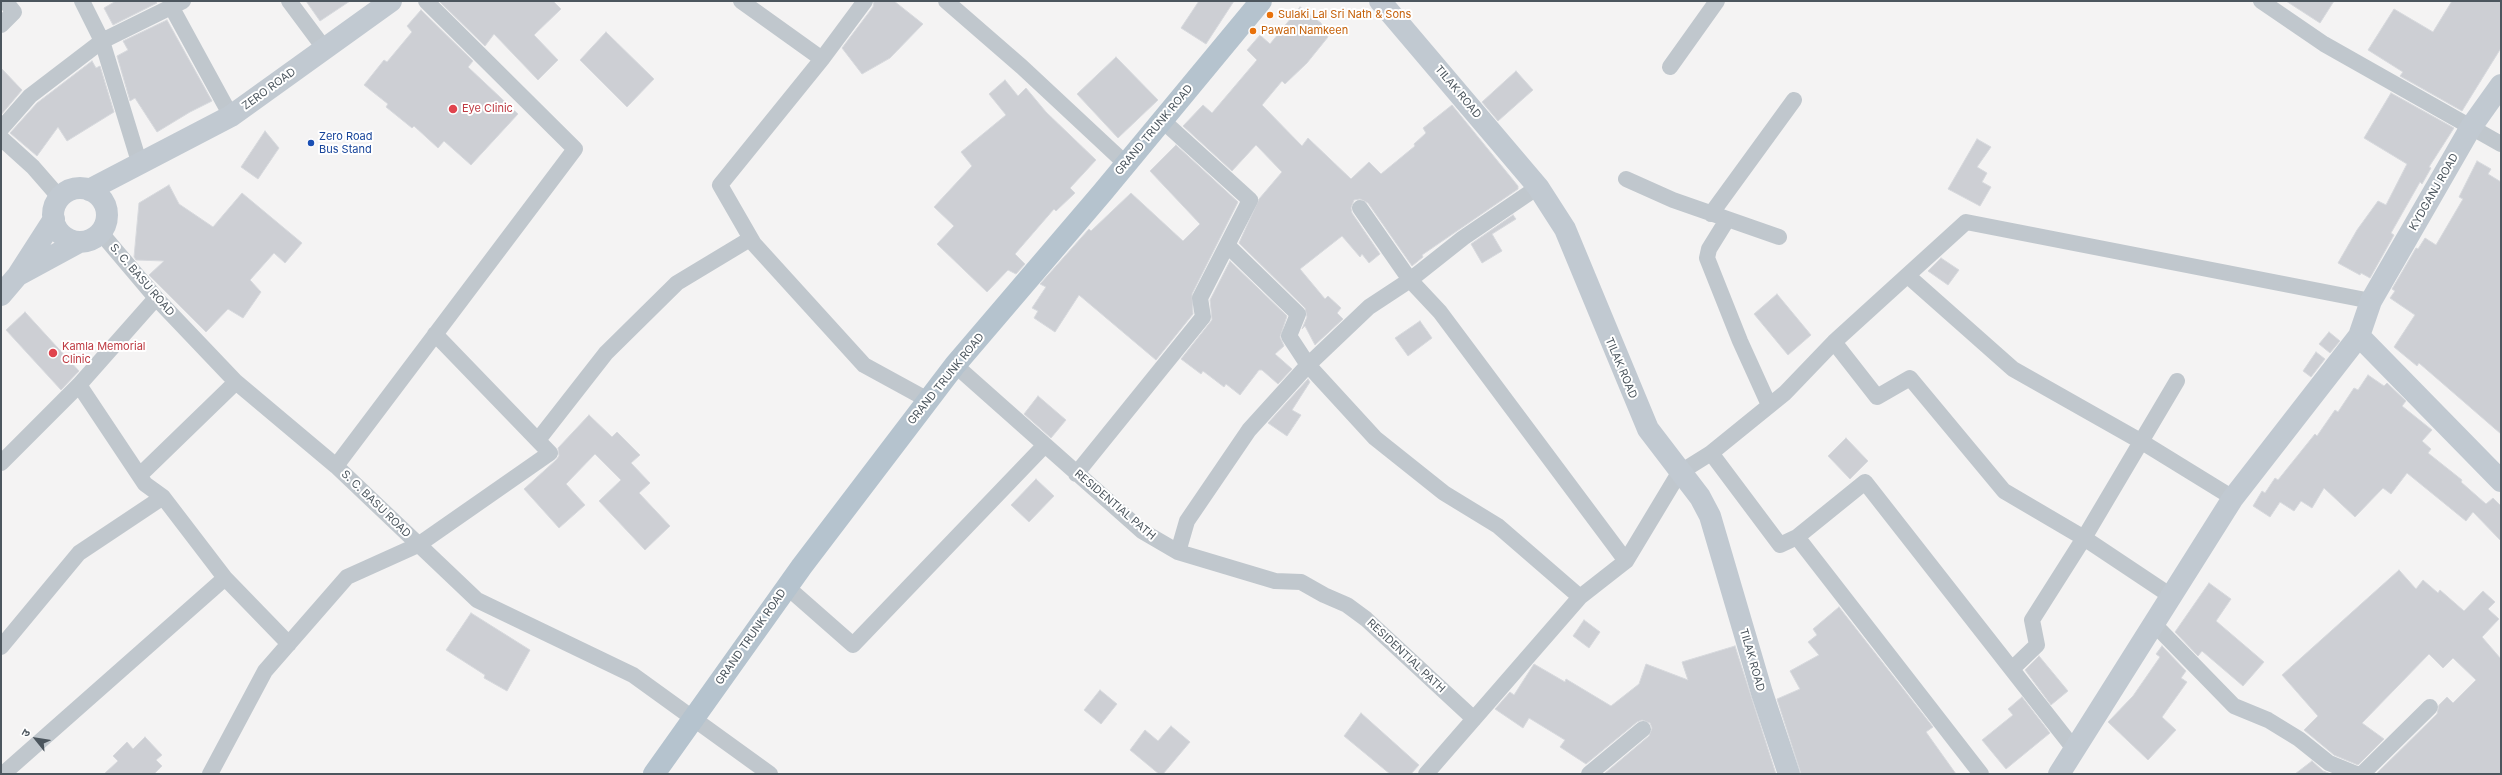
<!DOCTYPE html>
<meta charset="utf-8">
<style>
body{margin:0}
#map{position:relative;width:2502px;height:775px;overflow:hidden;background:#f4f3f3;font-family:Inter,"Noto Sans Devanagari",sans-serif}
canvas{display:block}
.frame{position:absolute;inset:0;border:2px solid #4c565e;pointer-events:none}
.north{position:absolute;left:16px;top:719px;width:40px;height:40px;-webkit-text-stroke:3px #fff;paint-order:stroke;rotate:300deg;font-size:11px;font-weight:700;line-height:16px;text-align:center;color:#4c565e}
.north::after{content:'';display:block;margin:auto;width:14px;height:18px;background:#4c565e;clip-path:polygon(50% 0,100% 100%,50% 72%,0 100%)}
</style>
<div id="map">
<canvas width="2502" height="775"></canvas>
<div class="frame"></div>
<div class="north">उ</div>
</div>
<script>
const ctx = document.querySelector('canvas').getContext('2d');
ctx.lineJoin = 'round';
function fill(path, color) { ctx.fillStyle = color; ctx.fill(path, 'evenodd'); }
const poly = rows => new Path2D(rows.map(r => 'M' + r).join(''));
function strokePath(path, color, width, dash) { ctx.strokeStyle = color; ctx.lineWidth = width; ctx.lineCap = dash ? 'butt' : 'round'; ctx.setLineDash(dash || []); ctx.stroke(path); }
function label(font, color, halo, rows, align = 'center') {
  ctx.font = font + ' Inter,sans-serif'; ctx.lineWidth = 4; ctx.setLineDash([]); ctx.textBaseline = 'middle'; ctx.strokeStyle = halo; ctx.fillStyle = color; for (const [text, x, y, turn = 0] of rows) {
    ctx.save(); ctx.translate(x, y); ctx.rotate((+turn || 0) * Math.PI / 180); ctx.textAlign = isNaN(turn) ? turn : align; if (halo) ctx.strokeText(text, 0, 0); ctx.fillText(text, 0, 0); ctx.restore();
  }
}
const building = poly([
 [116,1,155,1,157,3,113,25,104,8,116,1],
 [306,1,350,1,320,21,306,1],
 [439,1,553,1,561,9,534,35,558,60,538,80,494,34,485,46,439,1],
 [874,1,894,1,923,24,890,58,862,74,842,48,873,7,874,1],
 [1199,1,1234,1,1206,44,1181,28,1199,1],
 [2286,1,2334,1,2320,23,2286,1],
 [2452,1,2501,1,2501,48,2462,111,2400,76,2403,72,2368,50,2394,9,2433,32,2452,1],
 [1300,7,1321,23,1328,37,1307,63,1285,84,1282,81,1262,105,1302,146,1308,138,1351,179,1369,162,1381,174,1415,146,1414,144,1426,133,1423,128,1452,105,1518,186,1518,189,1422,255,1423,257,1412,266,1368,203,1360,199,1354,200,1351,208,1352,213,1380,254,1369,263,1362,254,1360,257,1342,236,1300,269,1325,299,1328,296,1341,308,1337,313,1343,319,1315,345,1305,326,1302,329,1307,317,1305,308,1239,243,1259,199,1282,172,1256,145,1232,171,1183,126,1203,105,1212,113,1257,60,1247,50,1260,35,1270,44,1300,7],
 [421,10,473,61,468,67,518,114,471,165,444,141,438,148,414,126,412,128,386,107,388,104,364,85,384,60,387,62,412,32,407,26,421,10],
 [167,20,212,101,190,112,157,132,135,98,130,101,117,56,128,50,123,41,167,20],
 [606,32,654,79,627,107,580,60,606,32],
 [1116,57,1158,100,1118,138,1077,94,1116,57],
 [92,61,96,68,100,66,114,112,67,141,58,127,37,156,10,133,37,103,92,61],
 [1,68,22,90,1,115,1,68],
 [1516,71,1533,90,1498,121,1482,102,1516,71],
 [1005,80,1018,96,1026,88,1046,112,1096,160,1070,188,1075,193,1056,211,1054,209,1015,254,1025,264,1016,274,1008,270,987,292,937,244,954,226,934,207,972,166,961,152,1006,115,989,94,1005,80],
 [2391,93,2454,128,2429,167,2431,168,2422,184,2420,182,2391,233,2394,235,2370,278,2361,273,2360,275,2338,263,2357,230,2378,201,2386,205,2407,164,2364,138,2391,93],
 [265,131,279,148,258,179,241,167,265,131],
 [1977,139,1991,147,1977,167,1987,173,1982,182,1991,187,1980,206,1948,189,1977,139],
 [1176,145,1238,202,1192,294,1193,314,1156,360,1079,295,1055,332,1034,318,1038,311,1032,308,1046,287,1040,284,1089,229,1091,231,1131,193,1183,241,1200,224,1150,171,1176,145],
 [2477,161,2491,169,2488,174,2501,182,2501,434,2419,363,2417,366,2394,347,2415,315,2390,298,2395,291,2392,289,2416,248,2418,249,2425,238,2436,245,2463,199,2459,197,2477,161],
 [169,185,179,204,213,227,242,193,302,243,285,263,274,253,250,280,261,292,243,318,228,309,206,332,149,275,164,261,136,260,134,257,139,203,169,185],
 [1513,215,1516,219,1492,234,1502,251,1482,263,1471,244,1513,215],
 [1941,258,1959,270,1948,285,1928,271,1941,258],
 [1230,261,1287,316,1280,337,1284,346,1275,354,1292,369,1278,384,1262,370,1259,370,1240,395,1226,384,1224,387,1203,371,1201,374,1181,359,1212,320,1210,300,1230,261],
 [1777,294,1811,335,1788,355,1754,314,1777,294],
 [25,312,79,371,61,390,6,330,25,312],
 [1420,321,1432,338,1408,356,1395,338,1420,321],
 [2329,332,2340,341,2330,353,2319,344,2329,332],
 [2316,352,2325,359,2311,377,2303,371,2316,352],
 [2368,375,2384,386,2387,383,2406,401,2402,406,2432,430,2422,441,2431,449,2428,453,2462,480,2461,482,2486,504,2493,498,2501,506,2501,541,2473,512,2466,521,2407,473,2391,494,2383,488,2355,517,2324,488,2312,508,2301,501,2294,511,2280,502,2270,517,2253,506,2262,491,2265,493,2275,478,2278,480,2315,434,2317,436,2335,410,2338,412,2354,388,2358,390,2368,375],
 [1308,379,1310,382,1292,410,1301,415,1287,436,1268,423,1308,379],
 [1038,396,1066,420,1051,438,1024,414,1038,396],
 [589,415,612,437,617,432,640,455,631,463,650,483,639,493,670,526,645,550,599,501,621,480,595,454,566,484,585,505,559,528,524,489,556,460,559,456,558,448,589,415],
 [1846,438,1868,461,1850,479,1828,456,1846,438],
 [1036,479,1054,496,1029,522,1011,505,1036,479],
 [2399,570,2416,589,2423,580,2438,593,2440,590,2464,611,2483,591,2495,602,2488,609,2499,619,2482,637,2501,659,2501,774,2376,774,2437,714,2439,705,2447,697,2453,703,2476,680,2453,658,2443,668,2429,654,2362,723,2384,739,2358,765,2334,755,2304,730,2318,716,2282,675,2399,570],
 [2209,583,2231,599,2216,621,2264,662,2243,686,2202,651,2198,656,2175,632,2209,583],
 [1839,607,1933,727,1926,732,1956,774,1801,774,1777,699,1800,689,1790,671,1819,655,1808,642,1817,635,1813,629,1839,607],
 [471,613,530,650,507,691,484,678,485,675,446,650,471,613],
 [1584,620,1600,632,1589,648,1573,636,1584,620],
 [1735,646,1776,774,1604,774,1649,736,1652,728,1650,723,1642,720,1637,722,1586,764,1560,747,1565,740,1529,718,1523,728,1495,709,1510,692,1514,695,1534,664,1565,682,1566,679,1611,706,1639,684,1646,664,1688,680,1682,662,1735,646],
 [2162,646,2186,671,2181,678,2187,682,2162,717,2176,730,2148,760,2108,722,2133,696,2160,657,2156,654,2162,646],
 [2039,656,2068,691,2051,705,2025,670,2039,656],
 [1100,690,1117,704,1101,724,1084,710,1100,690],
 [2022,697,2050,733,2006,769,1982,740,2013,715,2008,709,2022,697],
 [1361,713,1419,765,1411,774,1390,774,1344,736,1361,713],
 [1171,726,1190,742,1163,774,1159,774,1130,750,1145,730,1158,741,1171,726],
 [145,737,162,755,156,760,162,766,154,774,104,774,118,761,113,756,127,742,133,749,145,737],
 [2312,761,2323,771,2331,774,2295,774,2312,761]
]);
const street = poly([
 [82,1,102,41,140,165],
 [289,1,324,48],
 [741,1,822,59,720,185,754,244,864,365,928,400],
 [946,1,1022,67,1126,164],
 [2261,1,2324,44,2501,144],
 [172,8,231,116],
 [1,25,14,12,5,1],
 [822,59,865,1],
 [1670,67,1717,1],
 [1,129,30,96,102,41,183,1],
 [1,138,33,167,60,198],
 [1626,179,1673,200,1779,237],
 [1360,208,1410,280,1440,312,1626,561],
 [1711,214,1794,100],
 [1727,220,1709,249,1707,258,1740,341,1769,405],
 [101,233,156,298,236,382,336,466,477,600,633,675,770,774],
 [1227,245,1298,314,1289,336,1308,365,1375,438,1444,493,1498,526,1580,597],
 [1908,276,2013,369,2142,442,2233,498],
 [1834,342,1877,397,1910,378,2004,491,2084,538,2171,596],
 [955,365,1142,531,1178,552,1275,581,1301,582,1324,595,1347,605,1366,619,1474,719],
 [79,385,145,484,163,497,225,578,289,644],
 [538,440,606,353,677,283,750,239],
 [1711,453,1780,545,1797,537,1981,774],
 [1,463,79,385,156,298],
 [336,466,575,149,426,1],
 [1076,474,1203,317,1200,298,1250,200,1162,120],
 [140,475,236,382],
 [1797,537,1865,482,2075,750],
 [1178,552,1187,521,1249,430,1308,365,1369,307,1410,280,1463,238,1538,187],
 [787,587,853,645,1044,446],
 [2154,624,2234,706,2268,720,2299,739,2329,763,2356,774],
 [1,647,79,553,163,497],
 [2012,669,2037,645,2032,620,2084,538,2177,381],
 [3,774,225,578],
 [210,774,265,671,347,577,418,545,550,453,435,334],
 [1426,774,1580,597,1626,561,1679,473,1711,453,1785,393,1834,342,1966,222,2371,301],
 [1589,774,1643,729],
 [2362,774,2430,707]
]);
const secondary = poly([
 [1380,1,1538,187,1565,229,1648,429,1700,497,1710,516,1762,693,1789,774],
 '53 215a27 27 0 1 1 54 0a27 27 0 1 1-54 0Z',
 [89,190,231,116,391,1],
 [20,274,79,242],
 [1,295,18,275,54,219],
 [2359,336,2501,481],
 [2059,774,2233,498,2359,336,2371,301,2471,127,2501,85]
]);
const primary = poly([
 [654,774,802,566,955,365,1102,193,1261,1]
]);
const markers = [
 [1270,15,4,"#e8710a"],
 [1253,31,4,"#e8710a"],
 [453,109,5,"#e0444e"],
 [311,143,4,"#1a4fb4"],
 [53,353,5,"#e0444e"]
];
const foodNames = [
 ["Sulaki Lal Sri Nath & Sons",1278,15],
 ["Pawan Namkeen",1261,31]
];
const streetNames = [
 ["ZERO ROAD",269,89,-36],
 ["TILAK ROAD",1458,92,50],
 ["GRAND TRUNK ROAD",1154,130,-50],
 ["KYDGANJ ROAD",2434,192,-60],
 ["S. C. BASU ROAD",142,280,49],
 ["TILAK ROAD",1621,368,67],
 ["GRAND TRUNK ROAD",946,379,-51],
 ["S. C. BASU ROAD",376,504,44],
 ["RESIDENTIAL PATH",1115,505,40],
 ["GRAND TRUNK ROAD",751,637,-55],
 ["RESIDENTIAL PATH",1406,656,43],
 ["TILAK ROAD",1752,660,74]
];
const healthNames = [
 ["Eye Clinic",462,109],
 ["Kamla Memorial",62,347],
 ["Clinic",62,360]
];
const transitNames = [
 ["Zero Road",319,137],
 ["Bus Stand",319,150]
];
fill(building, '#cdcfd4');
strokePath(building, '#d7d9dd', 1);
strokePath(street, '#c0c7cd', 16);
strokePath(secondary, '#c1c9d1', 22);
strokePath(primary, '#b5c3ce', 22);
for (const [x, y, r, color] of markers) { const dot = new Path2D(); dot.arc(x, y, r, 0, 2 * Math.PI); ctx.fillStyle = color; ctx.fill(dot); strokePath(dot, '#fff', 1.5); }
label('11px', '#c56008', '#fff', foodNames, 'left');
label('11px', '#4c565e', '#fff', streetNames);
label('11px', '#be3a42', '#fff', healthNames, 'left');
label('11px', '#164399', '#fff', transitNames, 'left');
</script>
